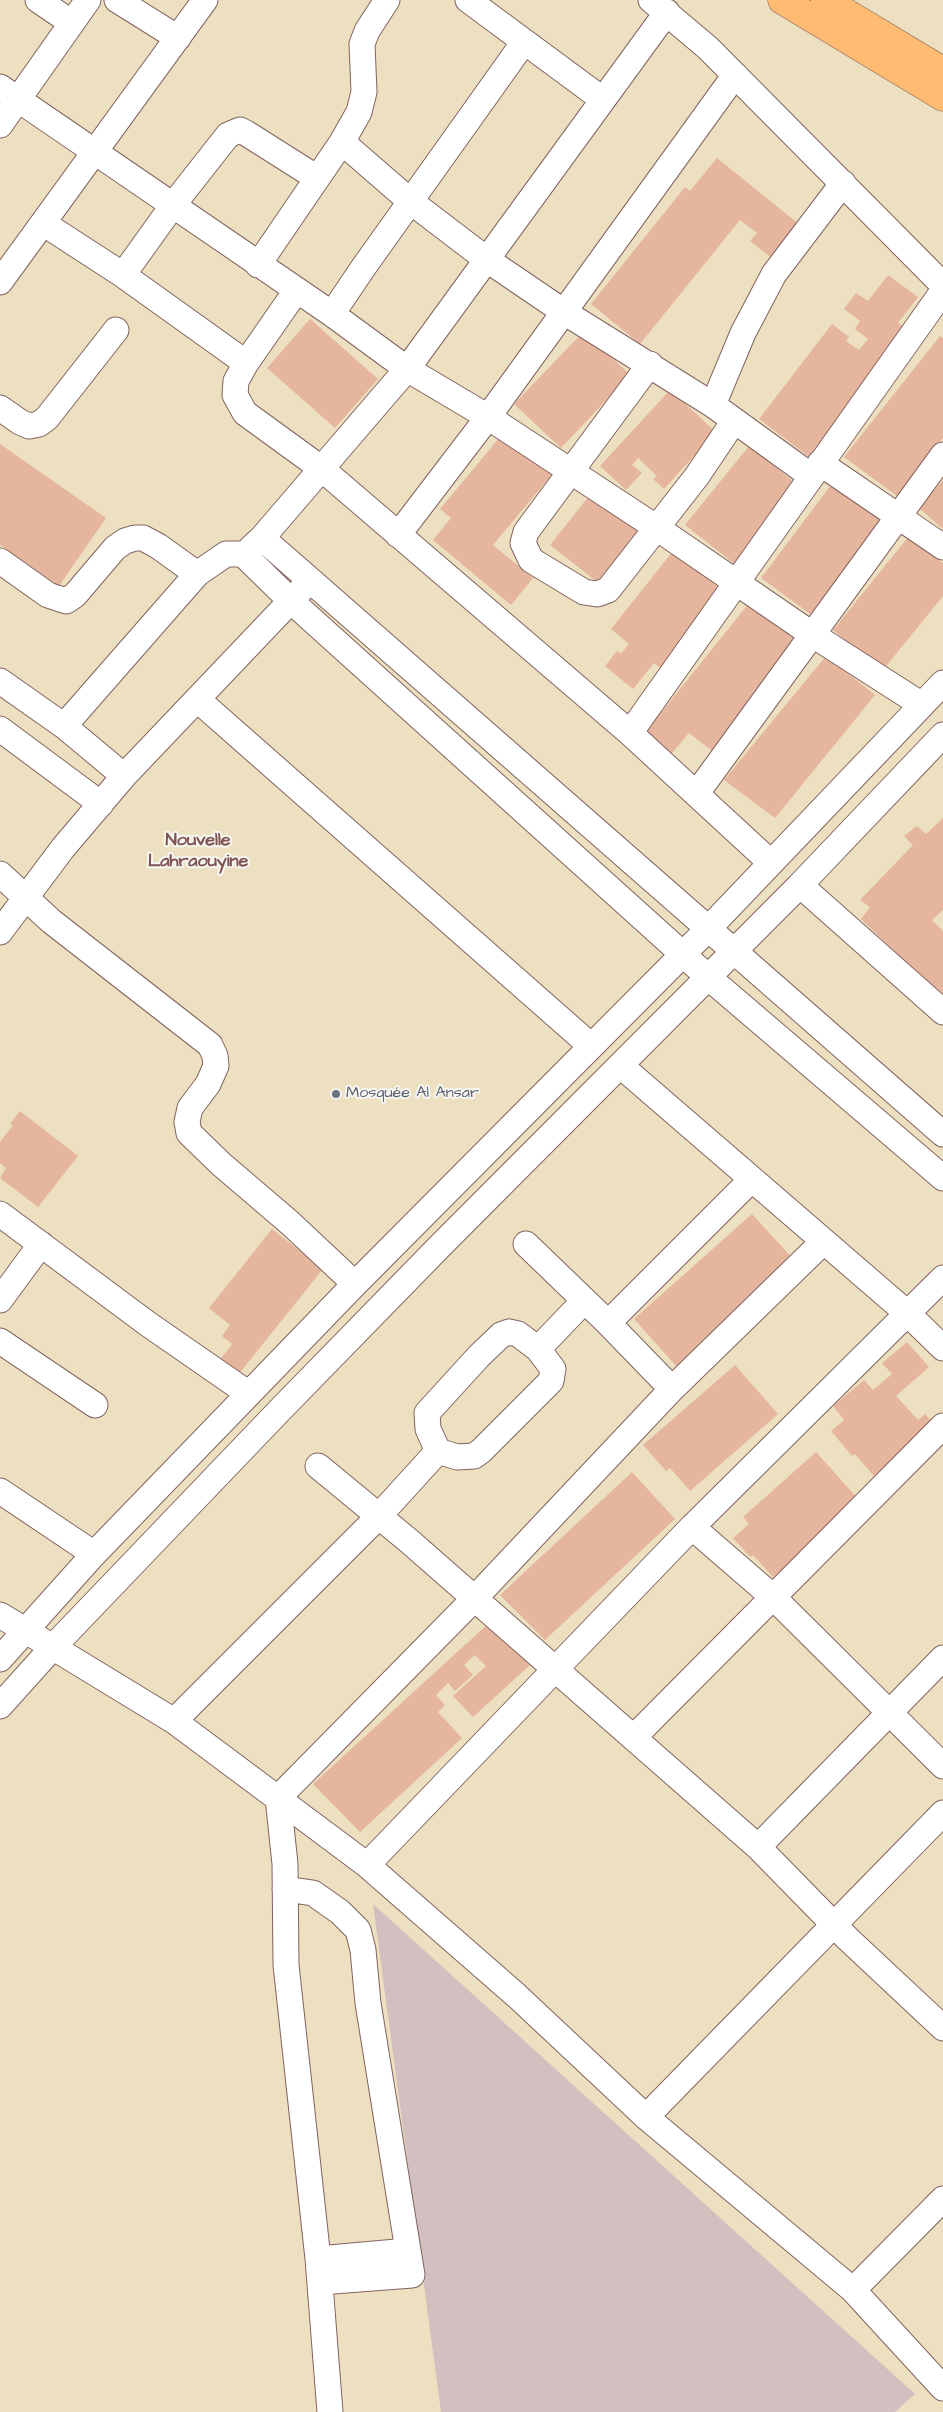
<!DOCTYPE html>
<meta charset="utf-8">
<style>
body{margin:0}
canvas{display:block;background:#ece0c0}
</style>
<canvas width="943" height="2412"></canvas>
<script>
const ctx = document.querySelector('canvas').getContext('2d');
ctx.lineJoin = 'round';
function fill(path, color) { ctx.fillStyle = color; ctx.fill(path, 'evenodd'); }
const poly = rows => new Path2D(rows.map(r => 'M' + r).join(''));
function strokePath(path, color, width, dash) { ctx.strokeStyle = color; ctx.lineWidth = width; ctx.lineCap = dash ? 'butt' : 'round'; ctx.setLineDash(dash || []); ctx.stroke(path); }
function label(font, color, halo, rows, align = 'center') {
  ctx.font = font + ' "Architects Daughter",sans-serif'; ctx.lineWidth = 4; ctx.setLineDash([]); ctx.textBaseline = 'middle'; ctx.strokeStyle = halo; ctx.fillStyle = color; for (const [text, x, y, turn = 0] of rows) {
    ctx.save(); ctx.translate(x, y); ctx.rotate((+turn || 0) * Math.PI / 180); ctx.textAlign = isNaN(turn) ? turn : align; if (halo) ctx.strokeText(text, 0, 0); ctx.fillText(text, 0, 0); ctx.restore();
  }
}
const industrial = poly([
 [373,1904,915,2394,895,2412,441,2412]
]);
const building = poly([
 [717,158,800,225,773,259,750,241,757,233,740,220,640,344,591,304,685,187,690,191],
 [888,275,918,297,898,323,910,331,812,459,759,419,832,324,849,337,846,341,859,350,868,339,855,329,860,321,844,309,856,293,868,301],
 [310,319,378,379,335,428,267,368],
 [584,331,630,375,561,448,514,404],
 [940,336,943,338,943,438,897,496,844,457],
 [670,390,716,432,664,489,653,479,657,476,638,458,632,465,642,473,626,490,600,466],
 [505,431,554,472,493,545,533,578,511,605,433,540,451,518,440,509],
 [0,444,106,518,59,586,0,545],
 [749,446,800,487,736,565,685,525],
 [943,480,943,529,919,508],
 [834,481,885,519,813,616,761,578],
 [589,496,606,505,641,533,601,585,550,545],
 [909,536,943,563,943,596,883,670,833,630],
 [673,551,723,591,662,669,654,663,633,689,605,666,617,651,621,654,629,644,611,629],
 [749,603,799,643,712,751,689,733,667,759,637,735,657,711,660,714],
 [826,656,875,695,775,818,724,780],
 [943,818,943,910,932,920,943,931,943,998,861,919,870,907,860,900,913,845,904,836,917,826,926,834],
 [20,1111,78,1156,38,1207,0,1178,6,1168,0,1163,0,1142,13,1125,10,1124],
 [752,1214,795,1261,677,1367,634,1319],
 [272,1229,323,1269,238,1375,220,1360,232,1344,222,1336,230,1325,209,1308],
 [907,1342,929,1367,896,1396,918,1420,925,1414,934,1424,874,1476,855,1454,852,1456,831,1431,844,1420,833,1406,864,1380,873,1390,892,1374,882,1363],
 [735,1365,778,1414,690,1491,670,1468,666,1471,643,1445],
 [816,1452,860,1501,773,1577,753,1555,750,1557,733,1538,749,1524,743,1517],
 [632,1472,675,1519,545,1640,500,1595],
 [490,1622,530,1665,473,1717,453,1696,486,1666,475,1655,464,1665,473,1675,455,1691,448,1683,436,1695,445,1705,438,1712,462,1738,360,1832,313,1784]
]);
const minor = poly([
 [38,0,72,23],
 [117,0,178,38],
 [468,0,602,99],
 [651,0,708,48,943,285],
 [0,87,332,314,407,369,488,417,657,528,813,635,922,705],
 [0,125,88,0],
 [342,142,410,201,486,259,564,312,713,405,811,476],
 [43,223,123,275,246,363],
 [258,265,342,142,359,112,364,92,362,44,367,31,387,0],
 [123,275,173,205,228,135,240,130,246,133,317,178],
 [0,282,205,0],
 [296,291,246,363,236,381,235,395,245,413,322,469,630,733,770,862],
 [332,314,363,268,524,42],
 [650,364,526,532,523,543,531,560,584,592,597,594,608,590,697,476,734,421],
 [713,405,743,333,774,274,843,183],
 [0,408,20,422,29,426,39,424,47,418,116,330],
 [820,463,943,547],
 [398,535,488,417,735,75],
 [262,538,943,1134],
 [251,548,262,538,407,369,667,12],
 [0,561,48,595,66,601,75,595,115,548,125,541,135,538,143,538,158,546,197,574],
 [0,681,64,726,124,776],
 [198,700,591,1046],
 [64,726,197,574,226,554,243,554,291,601,708,977,943,1178],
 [0,729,101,804],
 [630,733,943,291],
 [697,793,943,455],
 [0,874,51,921,210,1045,215,1056,216,1066,208,1084,190,1108,187,1122,189,1133,221,1164,290,1223,355,1284],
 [800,885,943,1012],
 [0,932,63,848,124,776,302,589],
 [621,1066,907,1313,943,1348],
 [0,1214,148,1324,249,1394],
 [526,1244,608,1323,672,1389],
 [0,1300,41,1244],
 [608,1323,751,1180],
 [509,1332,518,1334,538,1349,553,1369,551,1381,481,1451,474,1456,457,1457,438,1451,428,1429,427,1413,479,1356,501,1335,509,1332],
 [0,1341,95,1405],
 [538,1349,584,1301],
 [318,1466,409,1541,758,1847,848,1939,943,2028],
 [0,1491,94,1554],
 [692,1527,774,1598,943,1766],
 [0,1615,174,1721,367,1865,517,1996,646,2117,853,2290,943,2388],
 [0,1659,94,1554,355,1284,709,928,943,683],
 [0,1706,53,1647,279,1411,440,1246,800,885,943,735],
 [174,1721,378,1517,438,1451],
 [634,1737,943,1426],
 [758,1847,943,1658],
 [367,1865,692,1527,943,1278],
 [285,1889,313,1893,340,1912,358,1930,363,1950,368,2003,412,2275,320,2282],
 [646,2117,943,1813],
 [318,2259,408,2251],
 [853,2290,943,2199],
 [330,2412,318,2259,286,1965,285,1864,278,1798,474,1599,672,1389,823,1242]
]);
const major = poly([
 [782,0,943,97],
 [825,0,943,71]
]);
const markers = [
 [336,1094,5,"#6b7280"]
];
const worshipNames = [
 ["Mosquée Al Ansar",346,1094]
];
const neighbourhoodNames = [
 ["Nouvelle",198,841],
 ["Lahraouyine",198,862]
];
fill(industrial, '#d2bfc0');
fill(building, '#e6b59e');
strokePath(minor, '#83635f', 27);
strokePath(major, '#83635f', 29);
strokePath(minor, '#fff', 25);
strokePath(major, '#febb71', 28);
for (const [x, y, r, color] of markers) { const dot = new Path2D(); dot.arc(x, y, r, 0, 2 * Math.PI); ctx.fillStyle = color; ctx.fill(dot); strokePath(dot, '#f6f6f2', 2); }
label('16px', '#5b616d', '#f6f6f2', worshipNames, 'left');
label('bold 18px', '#815453', '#f6f6f2', neighbourhoodNames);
</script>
